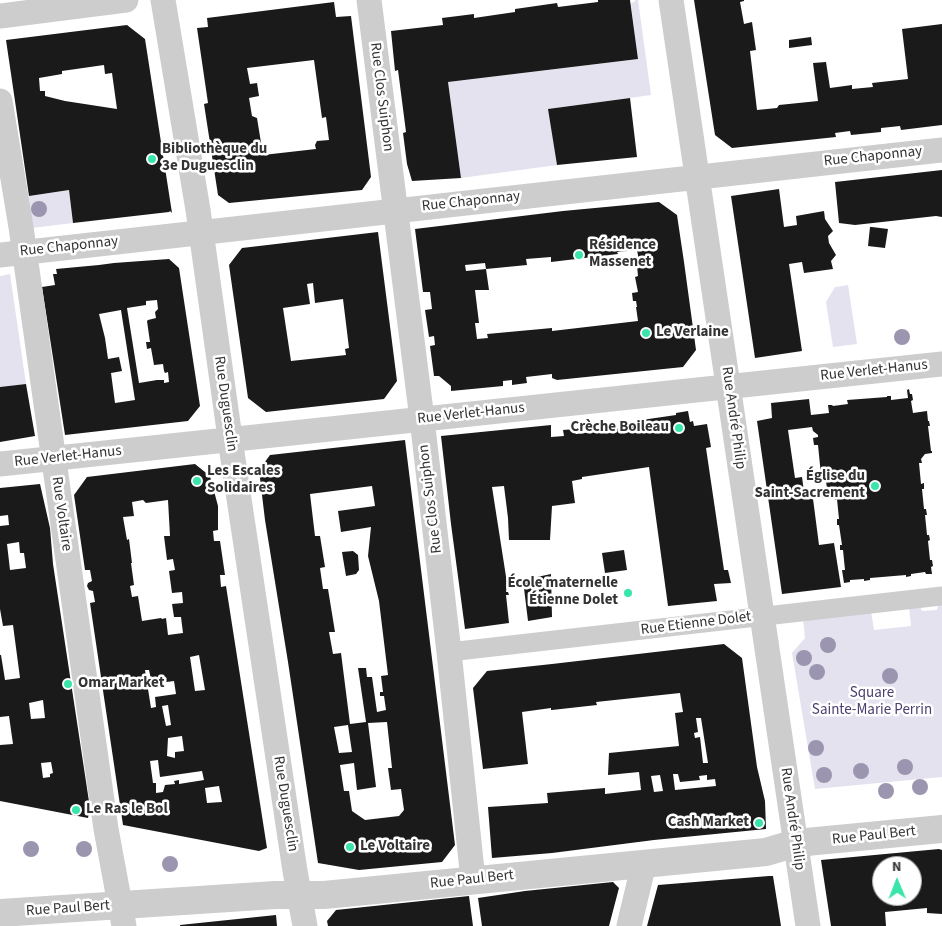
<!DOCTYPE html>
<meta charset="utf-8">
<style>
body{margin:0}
#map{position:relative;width:942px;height:926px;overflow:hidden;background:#fff;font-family:"Source Sans 3",sans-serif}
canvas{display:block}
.north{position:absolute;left:872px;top:856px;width:50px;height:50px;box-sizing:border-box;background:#fff;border:1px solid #adadad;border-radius:50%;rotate:359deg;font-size:14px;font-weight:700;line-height:20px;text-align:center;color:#333}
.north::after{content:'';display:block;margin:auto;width:18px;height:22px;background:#39e5a8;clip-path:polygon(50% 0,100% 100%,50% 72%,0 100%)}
</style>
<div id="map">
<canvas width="942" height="926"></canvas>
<div class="north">N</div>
</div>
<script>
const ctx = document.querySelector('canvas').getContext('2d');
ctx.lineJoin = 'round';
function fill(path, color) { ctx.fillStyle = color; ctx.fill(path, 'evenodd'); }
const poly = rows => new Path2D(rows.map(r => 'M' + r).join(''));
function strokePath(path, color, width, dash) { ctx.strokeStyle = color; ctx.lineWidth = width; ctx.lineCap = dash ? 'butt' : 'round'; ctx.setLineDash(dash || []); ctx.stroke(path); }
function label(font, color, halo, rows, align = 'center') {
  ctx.font = font + ' "Source Sans 3",sans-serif'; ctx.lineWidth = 5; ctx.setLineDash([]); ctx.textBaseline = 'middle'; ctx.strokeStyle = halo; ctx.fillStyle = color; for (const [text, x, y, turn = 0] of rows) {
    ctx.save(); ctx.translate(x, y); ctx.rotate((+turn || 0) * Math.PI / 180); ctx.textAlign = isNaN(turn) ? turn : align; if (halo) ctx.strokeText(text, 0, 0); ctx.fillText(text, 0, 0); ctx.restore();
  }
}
const green = poly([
 [636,0,638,0,651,95,549,109,557,165,461,178,448,82,638,59,631,4],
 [69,190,73,223,32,228,29,196],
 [10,274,26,384,0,387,0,276],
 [848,285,857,344,833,347,826,302,835,287],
 [939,602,942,602,942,777,815,789,792,653,805,638,803,619,871,611,874,630,911,626,909,606,919,604,922,611,937,610]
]);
const building = poly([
 [598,0,630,0,638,59,448,82,461,178,412,181,407,164,403,133,406,132,398,70,395,71,391,31,443,25,442,18,474,14,474,18,515,12,515,9,557,3,558,7,598,2],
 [694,0,744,0,744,1,740,2,744,24,752,22,756,50,750,51,757,110,777,108,779,105,818,101,813,63,826,62,830,88,852,85,852,89,873,87,872,83,908,79,902,29,942,24,942,125,901,130,900,126,881,128,881,132,851,135,850,131,835,133,836,137,732,148,715,135],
 [334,2,336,17,351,16,371,177,362,190,229,203,218,195,204,104,208,103,197,28,208,27,207,18],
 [314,60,322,118,326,117,329,140,317,141,315,145,316,149,263,155,257,118,252,116,249,98,259,96,257,83,250,84,247,68],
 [127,25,145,39,172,213,170,211,169,212,73,223,69,190,29,196,6,40],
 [104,65,105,74,112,73,117,109,65,101,45,96,45,91,40,91,39,78,62,74,62,71],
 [811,37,812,45,789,48,789,40],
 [630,98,637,157,557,165,548,109],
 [942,170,942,217,936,216,855,225,839,223,835,182],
 [779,189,784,227,797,225,796,216,824,211,825,219,833,231,828,236,829,243,836,255,831,261,833,269,804,273,802,262,789,264,802,351,755,358,731,196],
 [659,202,677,215,684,262,696,350,683,367,557,380,552,378,552,374,526,377,527,383,512,385,512,380,503,381,503,386,451,391,451,386,439,376,434,376,430,346,435,345,434,336,429,337,425,310,432,309,430,292,423,292,415,229,563,211],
 [637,250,640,266,637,266,638,276,635,277,638,292,632,293,633,301,636,301,637,307,636,307,638,321,552,331,552,328,487,334,488,338,477,339,475,323,479,323,475,290,489,290,486,269,466,271,465,265,485,263,486,269,527,265,526,259,551,257,551,262,618,254,617,252],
 [870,227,872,227,888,229,885,248,868,246],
 [378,232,397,381,384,399,266,412,248,398,229,265,242,248],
 [313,283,315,303,343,299,349,348,345,349,346,355,291,361,283,308,310,304,307,284],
 [169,259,179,268,200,406,188,421,65,435,42,287,55,285,53,274,57,274,56,269,99,265,114,263],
 [157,300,158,309,155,312,156,318,148,320,147,321,150,342,146,342,147,349,151,348,154,365,163,364,164,371,165,373,168,372,169,382,164,383,164,380,157,380,139,383,127,308,146,305,146,301],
 [121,310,135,400,115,403,111,373,122,371,119,357,108,359,105,338,99,314],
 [26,384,35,436,0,442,0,387],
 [909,389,910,394,912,394,913,400,911,401,913,413,927,411,928,421,929,421,930,426,928,426,931,451,932,451,932,453,925,454,921,459,922,463,919,463,921,484,924,483,924,489,922,489,924,509,926,509,927,515,925,515,927,535,929,535,930,540,928,541,930,560,932,560,933,566,931,567,932,574,926,574,925,572,911,574,911,576,906,577,906,575,870,578,870,580,864,581,864,579,850,580,850,582,844,583,842,570,845,570,843,550,840,550,840,545,842,545,839,525,837,525,837,519,839,519,837,499,835,500,834,495,828,496,825,474,821,475,818,445,814,445,813,438,818,437,818,435,813,431,812,427,788,430,795,478,802,477,804,492,812,491,819,545,834,543,841,587,782,594,757,421,772,418,771,403,809,399,811,415,829,413,828,405,832,405,833,406,848,404,847,400,887,397,887,396,891,396,891,400,908,398,907,390],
 [688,411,690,422,693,421,694,426,707,424,711,447,706,448,724,570,728,570,731,583,714,584,717,601,668,606,649,467,582,477,582,479,572,481,575,503,552,506,550,540,509,540,508,518,504,486,492,487,507,583,506,592,508,592,509,595,506,595,509,623,465,629,451,524,441,436,551,425,551,437,564,436,563,430,575,429,576,434,621,428,621,423,676,415,676,413],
 [405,440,455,845,442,862,359,870,318,863,288,662,265,520,259,470,270,455],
 [372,486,375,506,338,511,341,532,371,527,368,556,379,601,388,675,381,676,383,692,380,692,380,696,384,696,386,710,377,712,372,677,367,677,366,668,358,668,366,722,350,724,341,653,333,654,329,632,335,632,328,589,323,589,320,568,325,567,320,536,315,536,310,494],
 [387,722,392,768,388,768,391,790,401,789,404,810,399,816,365,820,352,811,349,791,344,791,340,765,354,763,357,790,376,787,368,723],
 [348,725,352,752,339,753,334,727],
 [195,464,210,476,218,506,218,530,213,531,214,541,220,541,225,575,220,575,221,587,226,586,267,848,259,851,123,825,90,603,95,602,93,591,89,590,87,586,88,583,92,581,90,570,85,570,74,495,87,477],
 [143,500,146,503,168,500,170,536,164,536,167,560,173,559,175,570,169,571,172,593,182,592,183,603,172,604,174,617,181,617,183,633,168,635,166,618,162,619,161,618,142,621,138,596,132,597,130,586,134,585,131,563,132,563,129,539,127,540,123,517,134,516,132,502],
 [199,655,205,690,195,691,190,657],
 [145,670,149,670,152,684,174,681,176,694,155,697,156,707,151,708],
 [168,705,171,725,166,726,162,706],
 [182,736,184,751,175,752,175,758,167,756,168,738],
 [158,760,160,777,202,771,204,780,179,784,179,780,174,781,175,784,165,785,163,792,156,793,156,783,153,783,150,761],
 [219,786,222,802,207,803,205,788],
 [40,484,50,528,53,564,90,808,88,818,0,801,0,745,13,744,9,716,0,717,0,655,1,655,5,680,20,678,13,625,3,626,0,609,0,526,9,525,8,515,0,516,0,488],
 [19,542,20,553,24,553,26,568,10,570,7,544],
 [43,700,45,718,31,719,29,703],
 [51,762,53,773,50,774,50,777,43,778,41,763],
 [624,550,627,570,605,573,602,553],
 [353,551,358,555,359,570,356,574,346,576,342,552],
 [551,574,552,617,528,621,523,580],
 [724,644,742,658,757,767,765,801,766,829,654,840,552,853,492,858,488,807,548,803,547,793,605,788,605,794,641,790,639,772,608,775,609,753,679,746,675,713,683,712,680,693,596,702,597,705,552,710,551,710,551,708,522,712,528,764,483,769,473,688,487,671,552,664],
 [696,718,701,718,708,763,703,763,700,737,695,738,694,733,698,732],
 [673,774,678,774,680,782,700,780,699,776,707,775,707,780,715,779,716,786,675,790],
 [660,775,663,791,654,792,651,776],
 [939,849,942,850,942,914,927,913,927,908,885,912,886,926,831,926,821,860],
 [882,866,912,866,912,896,882,896],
 [769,876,773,876,781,926,647,926,658,885],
 [613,882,619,888,609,926,482,926,478,898,525,891],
 [469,896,473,926,328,926,327,921,336,910],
 [276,915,277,926,180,926,180,925]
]);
const pedestrian = poly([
 [449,652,942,596]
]);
const minor = poly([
 [163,0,198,210,233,459,295,871,305,926],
 [369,0,422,419,449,652,473,880],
 [671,0,808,926],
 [0,16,126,0],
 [0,101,21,227,106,829,124,926],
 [0,255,942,150],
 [0,464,942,364],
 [629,926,644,863]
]);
const tertiary = poly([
 [0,913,275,895,324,895,766,852,796,843,942,829]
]);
const trees = [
 [39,209],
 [902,337],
 [828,645],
 [804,658],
 [817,672],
 [890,676],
 [816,748],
 [905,767],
 [861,771],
 [824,775],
 [920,787],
 [886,791],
 [31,849],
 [84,849],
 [170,864]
];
const markers = [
 [152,159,5,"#39e5a8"],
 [579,255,5,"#39e5a8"],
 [646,333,5,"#39e5a8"],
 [679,428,5,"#39e5a8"],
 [197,481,5,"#39e5a8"],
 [875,486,5,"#39e5a8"],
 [628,593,5,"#39e5a8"],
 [68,684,5,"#39e5a8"],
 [76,810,5,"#39e5a8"],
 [759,823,5,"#39e5a8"],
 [350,847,5,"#39e5a8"]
];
const streetNames = [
 ["Rue Clos Suiphon",381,97,83],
 ["Rue Chaponnay",873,157,-6],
 ["Rue Chaponnay",471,202,-6],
 ["Rue Chaponnay",69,247,-6],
 ["Rue Verlet-Hanus",874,371,-6],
 ["Rue Duguesclin",225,404,82],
 ["Rue Verlet-Hanus",471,414,-6],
 ["Rue André Philip",733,418,82],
 ["Rue Verlet-Hanus",68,457,-6],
 ["Rue Clos Suiphon",431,499,-97],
 ["Rue Voltaire",61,514,82],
 ["Rue Etienne Dolet",696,624,-7],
 ["Rue Duguesclin",285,804,81],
 ["Rue André Philip",792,819,82],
 ["Rue Paul Bert",874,836,-6],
 ["Rue Paul Bert",472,880,-6],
 ["Rue Paul Bert",68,909,-4]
];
const poiNames = [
 ["Bibliothèque du",162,150],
 ["3e Duguesclin",162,167],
 ["Résidence",589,246],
 ["Massenet",589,263],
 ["Le Verlaine",656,333],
 ["Crèche Boileau",669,428,"right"],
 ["Les Escales",207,472],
 ["Solidaires",207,489],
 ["Église du",865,477,"right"],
 ["Saint-Sacrement",865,494,"right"],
 ["École maternelle",618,584,"right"],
 ["Étienne Dolet",618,601,"right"],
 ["Omar Market",78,684],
 ["Le Ras le Bol",86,810],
 ["Cash Market",749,823,"right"],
 ["Le Voltaire",360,847]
];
const parkNames = [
 ["Square",872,694],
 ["Sainte-Marie Perrin",872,711]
];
fill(green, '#e4e2ef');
fill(building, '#1a1a1a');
strokePath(pedestrian, '#cdcdcd', 19);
strokePath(minor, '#cdcdcd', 25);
strokePath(tertiary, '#cdcdcd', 28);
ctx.fillStyle = '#9c95b0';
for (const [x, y] of trees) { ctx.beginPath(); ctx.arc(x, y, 8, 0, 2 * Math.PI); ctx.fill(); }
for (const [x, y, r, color] of markers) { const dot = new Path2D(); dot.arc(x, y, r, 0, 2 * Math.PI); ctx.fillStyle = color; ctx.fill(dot); strokePath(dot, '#fff', 2); }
label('15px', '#333', '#fff', streetNames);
label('bold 15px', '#333', '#fff', poiNames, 'left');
label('15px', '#4b3f70', '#fff', parkNames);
</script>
